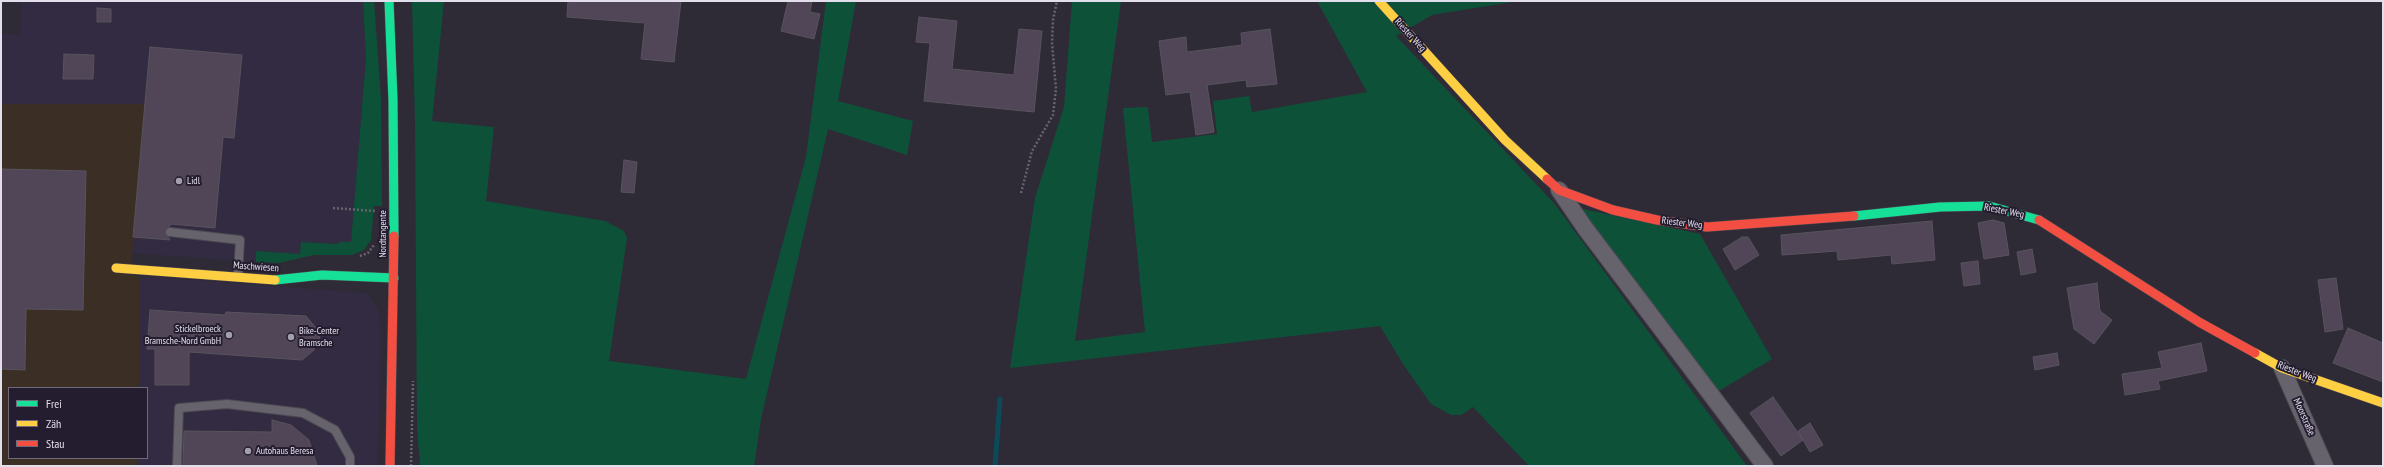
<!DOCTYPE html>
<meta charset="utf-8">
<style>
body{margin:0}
#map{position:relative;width:2384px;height:467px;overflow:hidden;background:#2f2b36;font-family:"PT Sans Narrow",sans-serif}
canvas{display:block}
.frame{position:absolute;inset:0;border:2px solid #e2deeb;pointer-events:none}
.legend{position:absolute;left:8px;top:387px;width:140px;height:72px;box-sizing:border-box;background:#241d30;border:1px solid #706a7b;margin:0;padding:5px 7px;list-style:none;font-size:12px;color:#e2deeb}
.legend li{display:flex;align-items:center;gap:8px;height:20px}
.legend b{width:20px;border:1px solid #706a7b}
</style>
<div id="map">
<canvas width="2384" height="467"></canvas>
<div class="frame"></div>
<ul class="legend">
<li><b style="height:5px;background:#16e098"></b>Frei</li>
<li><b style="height:5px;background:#ffcf43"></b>Zäh</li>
<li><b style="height:5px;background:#f24e42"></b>Stau</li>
</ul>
</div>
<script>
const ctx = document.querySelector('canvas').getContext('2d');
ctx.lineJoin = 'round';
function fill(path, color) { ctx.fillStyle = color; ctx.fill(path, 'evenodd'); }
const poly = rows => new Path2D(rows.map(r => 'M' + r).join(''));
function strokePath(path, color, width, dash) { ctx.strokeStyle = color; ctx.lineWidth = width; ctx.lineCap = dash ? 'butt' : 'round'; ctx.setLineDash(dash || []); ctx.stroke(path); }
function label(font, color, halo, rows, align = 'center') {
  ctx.font = font + ' "PT Sans Narrow",sans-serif'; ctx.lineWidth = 4; ctx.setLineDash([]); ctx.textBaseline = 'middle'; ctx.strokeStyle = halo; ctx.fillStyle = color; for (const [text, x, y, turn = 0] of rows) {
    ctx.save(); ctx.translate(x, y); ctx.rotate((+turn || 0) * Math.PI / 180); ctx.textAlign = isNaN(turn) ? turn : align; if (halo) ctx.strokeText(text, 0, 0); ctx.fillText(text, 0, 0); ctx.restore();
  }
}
const built = poly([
 [22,1,363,1,366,58,351,242,339,242,338,244,302,242,300,254,256,251,256,262,132,253,145,105,1,104,1,34,20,35],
 [139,276,366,293,378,308,381,333,377,466,138,466,138,458,147,458,147,388,139,388]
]);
const industrial = poly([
 [1,104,145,104,130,275,139,276,139,388,9,388,9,458,138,458,138,466,1,466]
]);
const green = poly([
 [363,1,374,1,381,99,382,206,374,206,371,240,364,250,352,255,314,255,278,263,256,262,256,251,300,254,301,242,338,244,339,242,351,242,366,58],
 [412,1,444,1,432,121,494,127,486,201,605,221,624,231,627,238,609,361,746,379,806,157,826,1,856,1,838,101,913,121,907,155,828,129,761,419,754,466,420,466,417,429,415,121],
 [1072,1,1121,1,1075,341,1145,332,1123,108,1148,107,1152,142,1217,134,1213,101,1249,96,1252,112,1367,92,1317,1,1518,1,1432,15,1396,36,1554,203,1747,466,1529,466,1473,407,1461,415,1451,415,1431,404,1403,364,1380,326,1010,368,1035,198,1064,107],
 [1583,209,1700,234,1772,359,1717,392,1581,213]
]);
const stream = poly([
 [995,466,1000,399]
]);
const building = poly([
 [568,1,681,1,674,62,641,59,645,23,567,17,568,1],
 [788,1,812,1,810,12,820,14,814,39,781,31,788,1],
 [97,8,111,9,111,22,97,22,97,8],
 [919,17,957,21,952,69,1014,75,1019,29,1042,31,1034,112,924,101,930,43,916,42,919,17],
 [1270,29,1277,84,1247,87,1246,80,1207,85,1214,132,1196,135,1190,92,1166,95,1159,41,1186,37,1187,52,1242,45,1241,33,1270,29],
 [150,47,242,55,234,138,223,137,215,228,171,224,165,232,170,240,133,237,150,47],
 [64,54,94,55,93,79,63,79,64,54],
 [624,160,637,162,634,193,621,192,624,160],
 [1,169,86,171,83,310,26,309,25,370,1,369,1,169],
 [1993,220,2004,223,2009,255,1984,259,1978,223,1993,220],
 [1932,221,1935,260,1892,264,1891,255,1838,260,1837,251,1782,255,1781,235,1932,221],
 [1742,237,1748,237,1759,255,1735,270,1723,249,1742,237],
 [2032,249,2036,272,2021,275,2017,252,2032,249],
 [1978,261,1980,284,1964,286,1961,263,1978,261],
 [2336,278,2343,329,2325,332,2318,280,2336,278],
 [2097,283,2100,311,2112,320,2094,344,2074,329,2067,288,2097,283],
 [150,310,225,315,226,312,306,316,320,333,319,344,315,344,314,350,302,360,189,352,189,385,155,385,155,349,147,349,150,310],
 [2348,328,2383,343,2383,382,2333,363,2348,328],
 [2201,343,2207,371,2158,381,2160,389,2125,395,2122,374,2162,368,2158,352,2201,343],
 [2057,353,2059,365,2035,370,2033,357,2057,353],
 [1773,397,1803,440,1781,456,1750,413,1773,397],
 [272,420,291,425,309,440,317,466,183,466,184,431,272,432,272,420],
 [1810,423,1823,445,1810,452,1798,431,1810,423]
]);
const path = poly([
 [1021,193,1032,151,1053,115,1056,89,1052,43,1053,20,1057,1],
 [333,208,375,211],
 [360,256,368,253,374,245],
 [411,466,413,381]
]);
const lane = poly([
 [170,232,240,240,238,275],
 [177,466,179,408,227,404,303,413,335,430,350,457,350,466]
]);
const street = poly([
 [1559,190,1585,228,1765,466],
 [2282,368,2325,466]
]);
const fast = poly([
 [389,1,393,100,394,236],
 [1854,216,1940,207,1989,206,2039,220],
 [275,280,322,275,394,278]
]);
const slow = poly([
 [1379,1,1505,140,1547,179],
 [116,268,275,280],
 [2255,353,2282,368,2383,403]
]);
const jam = poly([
 [1547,179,1559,190,1613,210,1657,220,1707,227,1854,216],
 [2039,220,2199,322,2255,353],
 [390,466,394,236]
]);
const markers = [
 [179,181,4,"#a39fac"],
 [229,335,4,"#a39fac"],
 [291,337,4,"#a39fac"],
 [248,451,4,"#a39fac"]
];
const streetNames = [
 ["Riester Weg",1410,35,48],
 ["Riester Weg",2004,211,11],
 ["Riester Weg",1682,223,7],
 ["Nordtangente",383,234,-90],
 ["Maschwiesen",256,267,4],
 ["Riester Weg",2297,372,21],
 ["Moorstraße",2304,417,66]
];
const poiNames = [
 ["Lidl",187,181],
 ["Stickelbroeck",221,329,"right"],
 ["Bramsche-Nord GmbH",221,341,"right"],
 ["Bike-Center",299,331],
 ["Bramsche",299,343],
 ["Autohaus Beresa",256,451]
];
fill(built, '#332b42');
fill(industrial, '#3b2f25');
fill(green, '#0d5139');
strokePath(stream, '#0c4a59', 5);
fill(building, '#504657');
strokePath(building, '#58535c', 1);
strokePath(lane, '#4c4952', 10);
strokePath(street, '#4c4952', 18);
strokePath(fast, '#4c4952', 10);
strokePath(slow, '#4c4952', 10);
strokePath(jam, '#4c4952', 10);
strokePath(path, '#66646c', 2.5, [2, 2]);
strokePath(lane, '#66636d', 8);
strokePath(street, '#66636d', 16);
strokePath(fast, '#16e098', 9);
strokePath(slow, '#ffcf43', 9);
strokePath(jam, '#f24e42', 9);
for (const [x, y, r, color] of markers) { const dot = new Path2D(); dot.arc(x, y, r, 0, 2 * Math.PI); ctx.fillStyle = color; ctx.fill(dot); strokePath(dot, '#241d30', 1.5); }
label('10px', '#e2deeb', '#241d30', streetNames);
label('10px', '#e2deeb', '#241d30', poiNames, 'left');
</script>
